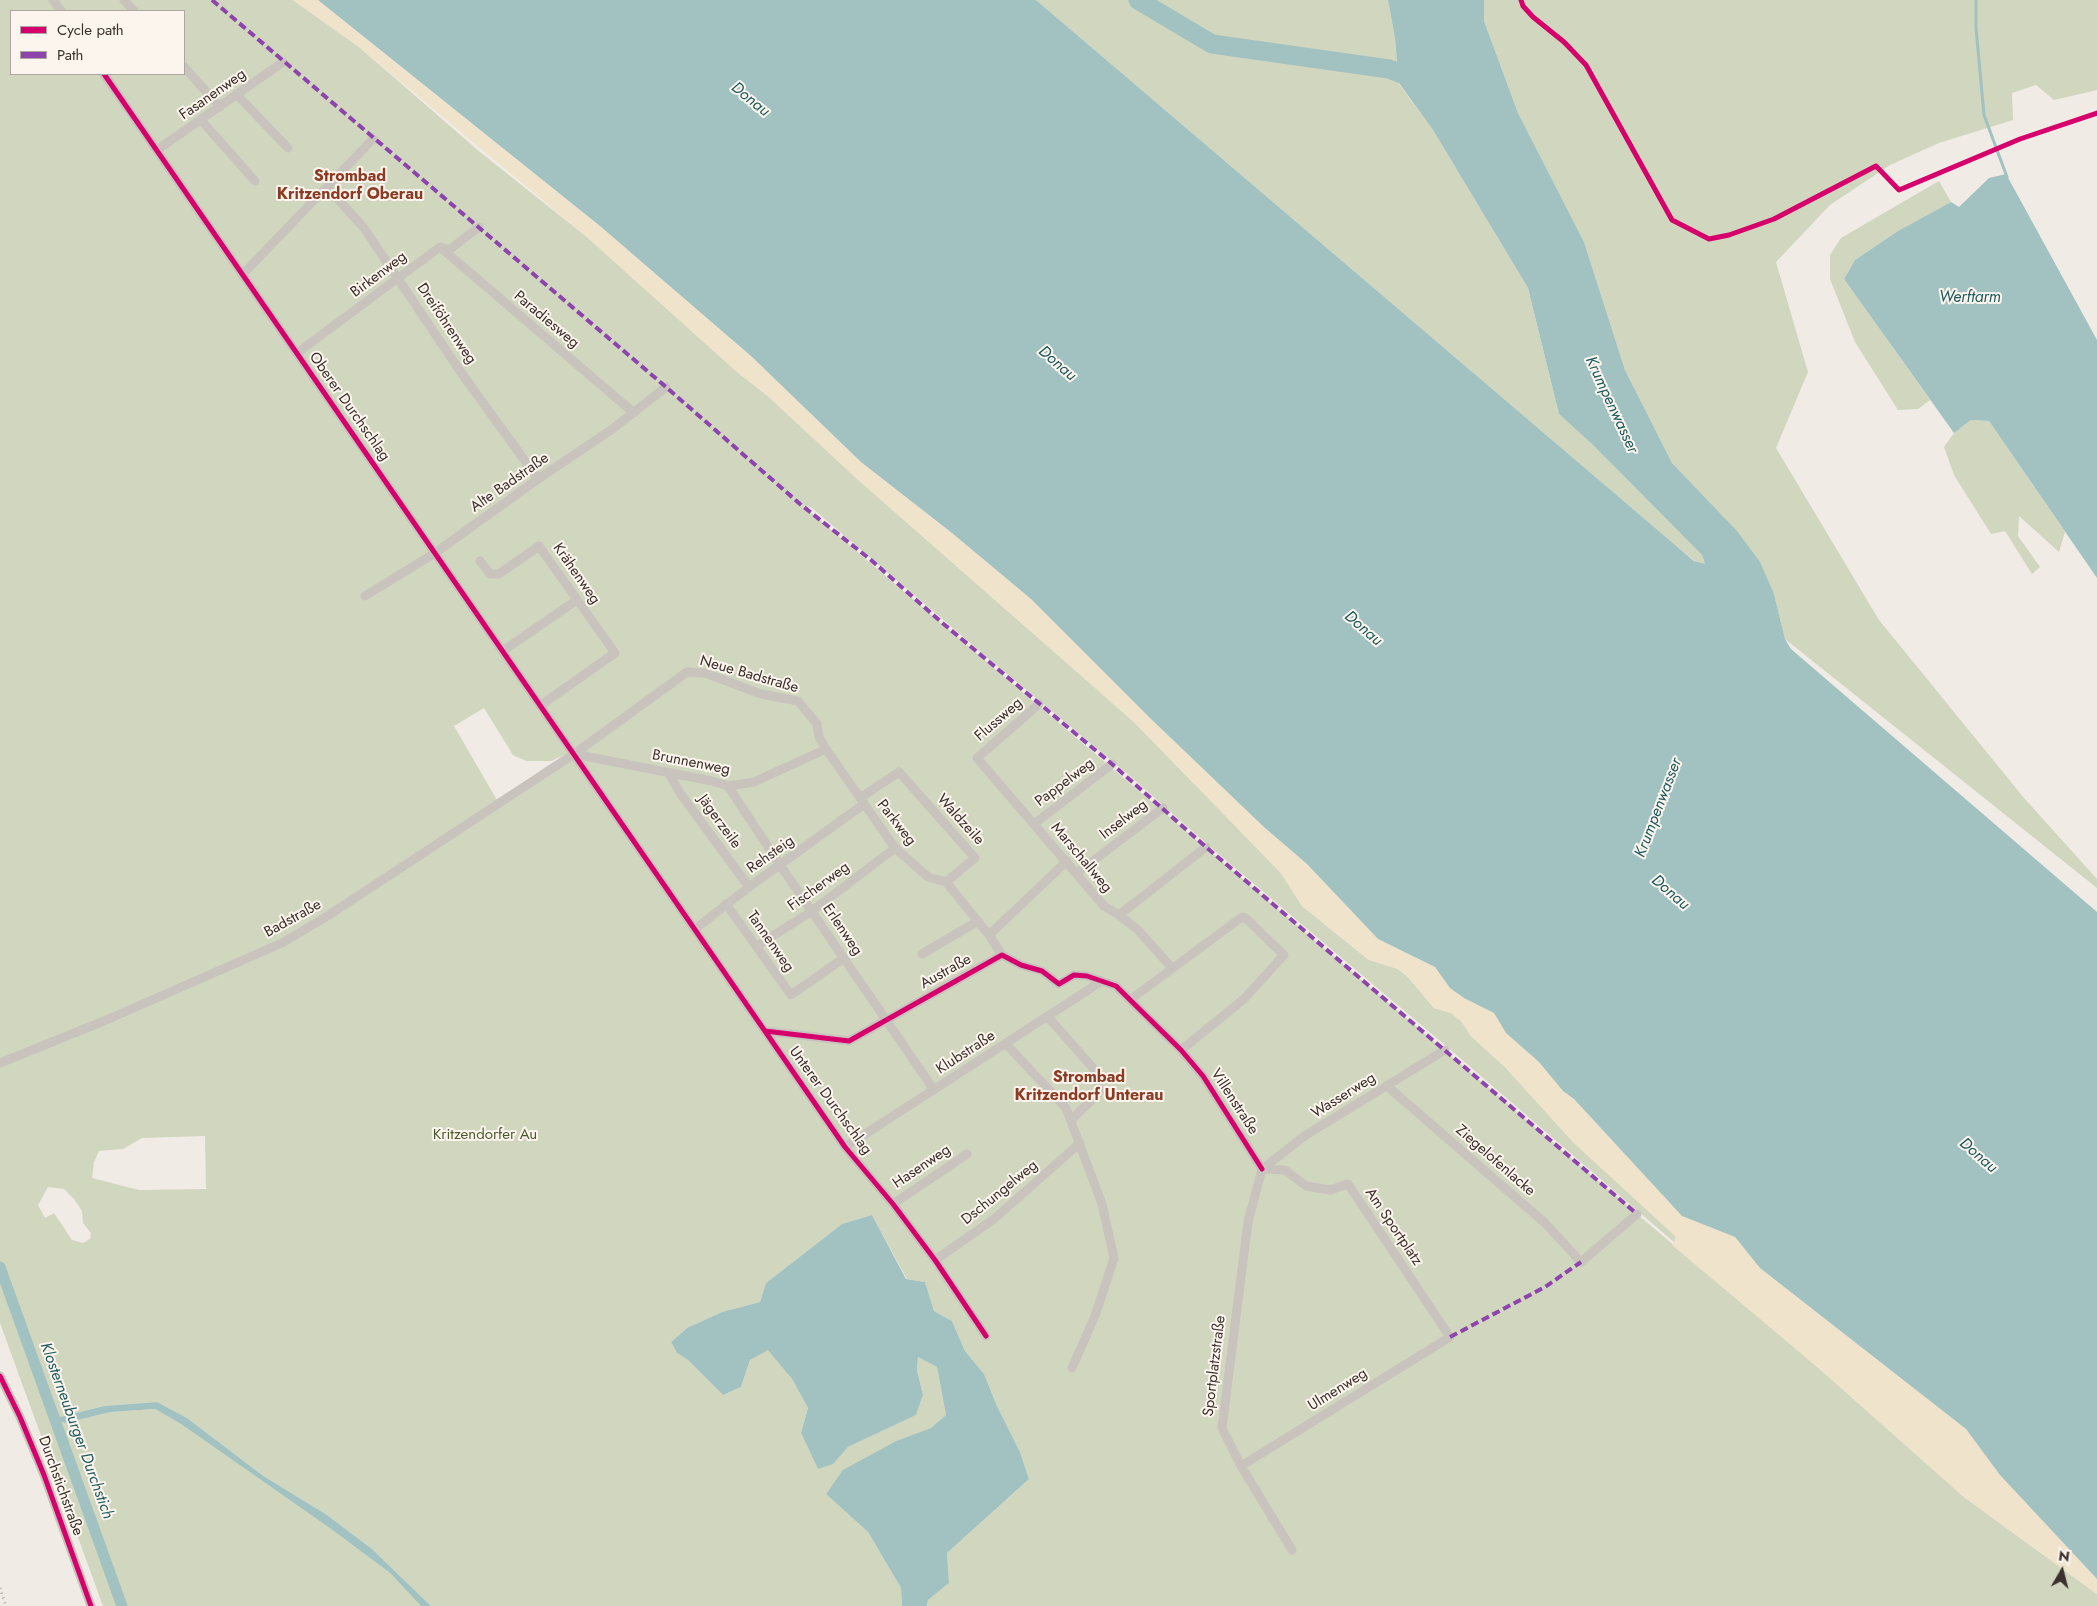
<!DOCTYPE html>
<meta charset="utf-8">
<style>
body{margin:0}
#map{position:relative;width:2097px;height:1606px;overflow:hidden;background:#f0ebe5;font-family:Jost,sans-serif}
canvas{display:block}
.legend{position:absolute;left:10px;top:10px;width:175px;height:65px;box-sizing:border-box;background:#fbf5ee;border:1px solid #aea6a0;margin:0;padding:6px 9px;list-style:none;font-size:15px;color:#3b302b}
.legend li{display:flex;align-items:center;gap:10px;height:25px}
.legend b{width:25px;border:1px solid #aea6a0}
.north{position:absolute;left:2037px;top:1546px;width:50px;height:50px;-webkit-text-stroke:4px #fbf5ee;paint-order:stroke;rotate:8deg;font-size:14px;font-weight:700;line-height:20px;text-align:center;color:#3b302b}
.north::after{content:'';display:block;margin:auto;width:18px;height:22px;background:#3b302b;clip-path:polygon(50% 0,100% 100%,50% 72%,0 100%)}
</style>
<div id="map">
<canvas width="2097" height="1606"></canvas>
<ul class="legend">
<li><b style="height:6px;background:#d6006c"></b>Cycle path</li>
<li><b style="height:6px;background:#8e44ad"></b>Path</li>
</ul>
<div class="north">N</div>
</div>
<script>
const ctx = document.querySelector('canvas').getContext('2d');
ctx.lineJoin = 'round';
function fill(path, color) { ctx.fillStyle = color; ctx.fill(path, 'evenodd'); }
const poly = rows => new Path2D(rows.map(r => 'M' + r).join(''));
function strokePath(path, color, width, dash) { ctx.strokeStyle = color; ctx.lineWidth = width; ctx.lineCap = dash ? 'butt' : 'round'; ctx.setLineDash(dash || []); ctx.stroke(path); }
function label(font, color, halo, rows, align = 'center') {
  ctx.font = font + ' Jost,sans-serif'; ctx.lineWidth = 4; ctx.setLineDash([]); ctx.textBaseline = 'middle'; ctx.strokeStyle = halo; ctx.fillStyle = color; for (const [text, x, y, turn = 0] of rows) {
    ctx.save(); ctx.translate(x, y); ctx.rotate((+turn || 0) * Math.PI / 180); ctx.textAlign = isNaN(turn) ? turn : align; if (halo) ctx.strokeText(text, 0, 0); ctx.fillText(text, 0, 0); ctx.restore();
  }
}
const green = poly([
 [0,0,293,0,359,47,480,152,588,238,736,371,769,397,855,477,1134,722,1281,873,1302,906,1369,960,1398,969,1408,977,1434,1008,1451,1013,1462,1022,1471,1036,1506,1068,1574,1143,1677,1237,1675,1243,1446,1046,1208,845,1130,776,988,658,812,508,802,505,1822,1371,1964,1497,2097,1594,2097,1606,927,1606,928,1600,949,1583,947,1553,1029,1479,1020,1452,997,1406,984,1374,965,1351,952,1321,934,1311,925,1282,907,1279,872,1215,842,1224,766,1283,760,1302,722,1312,687,1328,671,1342,677,1353,688,1360,723,1395,741,1387,750,1360,768,1349,792,1379,808,1408,801,1433,818,1469,833,1463,848,1447,916,1415,923,1395,917,1370,918,1357,937,1367,946,1415,932,1428,896,1441,844,1470,826,1494,868,1532,901,1588,902,1606,431,1606,372,1549,327,1515,262,1475,187,1418,157,1402,104,1406,60,1417,60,1421,65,1423,111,1412,155,1409,181,1424,331,1529,390,1573,421,1606,103,1606,0,1323],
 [11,11,184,11,184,74,11,74],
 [484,708,513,755,526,761,551,761,576,750,848,1147,896,1204,937,1260,989,1335,986,1339,891,1206,843,1149,573,759,501,807,454,726],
 [205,1136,206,1189,139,1190,92,1178,94,1162,99,1151,123,1149,142,1138],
 [48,1187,64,1189,74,1199,82,1211,83,1223,91,1233,90,1239,83,1243,72,1240,54,1213,45,1218,38,1205],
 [1036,0,1388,0,1395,39,1399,84,1433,130,1528,288,1559,414,1593,445,1702,555,1705,565,1695,561,1667,538],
 [1484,0,2097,0,2097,90,2054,100,2036,85,2012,93,2013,120,1939,143,1890,165,1830,205,1776,262,1808,372,1776,448,1879,620,2024,798,2097,879,2097,888,1785,639,1774,594,1736,531,1672,463,1625,370,1584,242,1518,113,1484,21],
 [1939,181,1951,202,1898,231,1855,260,1844,279,1930,400,1918,409,1898,410,1855,342,1830,279,1830,255,1841,238],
 [1971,420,1989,421,2065,532,2059,552,2019,516,2018,536,2040,567,2032,574,2005,531,1991,534,1954,475,1944,447,1954,433]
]);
const sand = poly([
 [293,0,318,0,600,226,751,356,861,462,952,533,1031,599,1151,719,1265,828,1307,864,1378,939,1435,967,1450,988,1464,998,1494,1013,1506,1033,1539,1062,1563,1091,1574,1099,1682,1216,1735,1237,1760,1268,1966,1429,2000,1475,2097,1579,2097,1594,1964,1497,1822,1371,1672,1245,1676,1237,1574,1143,1506,1068,1471,1036,1462,1022,1451,1013,1434,1008,1408,977,1399,969,1369,960,1302,906,1281,873,1134,722,855,477,769,397,736,371,588,238,359,47]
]);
const water = poly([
 [318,0,1036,0,1667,538,1694,561,1705,564,1702,555,1593,445,1559,414,1528,288,1433,130,1399,83,1395,39,1388,0,1484,0,1484,21,1518,113,1584,242,1625,370,1672,463,1737,531,1760,562,1774,594,1785,639,1791,649,2097,912,2097,1579,2000,1475,1966,1429,1760,1268,1735,1237,1682,1216,1574,1099,1563,1091,1539,1062,1506,1033,1494,1013,1464,998,1450,988,1435,967,1378,939,1307,864,1265,828,1151,719,1031,599,952,533,861,462,751,356,600,226],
 [2006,174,2097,340,2097,578,1989,421,1971,420,1954,433,1844,279,1855,260,1898,231,1951,202,1959,207,1989,178],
 [872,1215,906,1279,925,1282,934,1311,952,1321,965,1351,984,1374,997,1406,1020,1452,1029,1479,947,1553,949,1583,928,1600,927,1606,902,1606,901,1588,868,1532,826,1494,843,1470,896,1441,931,1428,946,1415,937,1367,918,1357,917,1370,923,1395,916,1415,848,1447,833,1464,818,1469,801,1433,808,1408,792,1379,768,1350,750,1360,741,1387,723,1395,688,1360,677,1353,671,1342,687,1328,722,1312,760,1302,766,1283,842,1224],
 [157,1402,187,1418,262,1475,327,1515,372,1549,431,1606,421,1606,390,1573,331,1529,181,1424,155,1409,111,1412,65,1423,60,1421,60,1417,104,1406]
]);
const stream = poly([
 [1976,0,1976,28,1984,115,2007,177],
 [56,1422,63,1420]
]);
const canal = poly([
 [0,1267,122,1606]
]);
const river = poly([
 [1138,0,1212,44,1389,69,1421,81]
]);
const street = poly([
 [53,0,61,11],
 [124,0,134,11],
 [184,67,220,107],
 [104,74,845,1147,893,1204,935,1260,986,1336],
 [237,95,288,148],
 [201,120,255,181],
 [157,150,283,62],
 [327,187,364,228,460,371,538,479],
 [440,247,634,413],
 [242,275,373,139],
 [297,353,440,247,449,250,479,227],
 [480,561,490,574,499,574,539,546,615,653,541,705],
 [365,596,435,553,538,479,611,430,666,387],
 [504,650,577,600],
 [1039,704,977,758,1104,906,1119,915,1138,930,1172,968],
 [574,754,712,781,728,786,754,782,826,749],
 [668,772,680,793,749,887],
 [728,786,780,865,934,1090],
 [860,798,899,772,975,858,946,882],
 [1034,824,1112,764],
 [1077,873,1163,808],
 [726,904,791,995,844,958],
 [1119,915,1206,847],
 [695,929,749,887,864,804],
 [989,935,1067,861],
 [757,946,812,911,895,848],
 [922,954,978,921],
 [1131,999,1242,917,1246,918,1263,935,1284,955,1244,999,1181,1050],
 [1048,1017,1093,1068,1100,1092,1072,1119],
 [765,1031,849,1041,1002,955,1021,965,1042,971,1059,984,1074,975,1087,976,1116,986,1181,1050,1203,1076,1262,1169],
 [1006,1044,1066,1108,1102,1204,1114,1258,1095,1316,1072,1368],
 [0,1063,104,1021,282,943,329,915,574,754,687,672,705,673,761,694,798,701,817,724,819,737,826,749,895,848,928,877,946,882,989,935,1002,955],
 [1387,1086,1545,1223,1581,1262,1637,1214],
 [845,1147,1102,981],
 [1262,1169,1248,1222,1222,1428,1241,1466,1292,1550],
 [1262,1169,1306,1135,1445,1050],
 [893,1204,967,1154],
 [935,1260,994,1219,1080,1143],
 [0,1376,20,1417,44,1475,91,1606],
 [1241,1466,1450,1337,1348,1184,1330,1190,1306,1186,1285,1170,1262,1169]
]);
const rail = poly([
 [0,1588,6,1606]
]);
const quiet = poly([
 [212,0,666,387,800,504,871,560,940,621,1112,764,1206,847,1637,1214],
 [1450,1337,1545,1287,1581,1262]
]);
const cycleway = poly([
 [1521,0,1523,6,1533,17,1564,42,1586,65,1672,220,1709,239,1729,235,1774,219,1876,166,1899,190,2020,139,2097,113],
 [104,74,845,1147,893,1204,935,1260,986,1336],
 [765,1031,849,1041,1002,955,1021,965,1042,971,1059,984,1074,975,1087,976,1116,986,1181,1050,1203,1076,1262,1169],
 [0,1376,20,1417,44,1475,91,1606]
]);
const streetNames = [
 ["Fasanenweg",213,95,-35],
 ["Birkenweg",379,275,-37],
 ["Paradiesweg",546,320,40],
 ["Dreiföhrenweg",446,324,56],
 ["Oberer Durchschlag",349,407,55],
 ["Alte Badstraße",510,483,-35],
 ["Krähenweg",576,574,55],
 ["Neue Badstraße",749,675,16],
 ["Flussweg",999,720,-41],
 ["Brunnenweg",691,763,11],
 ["Pappelweg",1065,783,-37],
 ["Waldzeile",960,820,48],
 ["Inselweg",1124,820,-37],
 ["Jägerzeile",719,822,54],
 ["Parkweg",896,823,52],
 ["Rehsteig",771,855,-35],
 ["Marschallweg",1081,858,50],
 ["Fischerweg",819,887,-36],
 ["Badstraße",293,919,-29],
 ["Erlenweg",842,930,56],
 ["Tannenweg",770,942,55],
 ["Austraße",946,972,-29],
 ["Klubstraße",966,1053,-33],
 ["Wasserweg",1344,1096,-32],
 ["Unterer Durchschlag",830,1101,54],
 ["Villenstraße",1234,1102,57],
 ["Ziegelofenlacke",1495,1161,41],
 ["Hasenweg",922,1167,-34],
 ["Dschungelweg",1000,1193,-39],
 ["Am Sportplatz",1393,1227,56],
 ["Sportplatzstraße",1215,1366,-83],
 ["Ulmenweg",1338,1390,-32],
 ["Durchstichstraße",60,1486,70]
];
const parkNames = [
 ["Kritzendorfer Au",485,1135]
];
const waterNames = [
 ["Donau",750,100,39],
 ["Werftarm",1970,298],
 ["Donau",1057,364,41],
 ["Krumpenwasser",1611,405,65],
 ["Donau",1363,629,41],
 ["Krumpenwasser",1659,808,-69],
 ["Donau",1670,893,41],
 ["Donau",1978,1156,41],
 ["Klosterneuburger Durchstich",76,1431,70]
];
const neighbourhoodNames = [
 ["Strombad",350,177],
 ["Kritzendorf Oberau",350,195],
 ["Strombad",1089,1078],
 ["Kritzendorf Unterau",1089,1096]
];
fill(green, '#d1d6bf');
fill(sand, '#efe3cc');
fill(water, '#a1c2c1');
strokePath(stream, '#a1c2c1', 3);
strokePath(canal, '#a1c2c1', 11);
strokePath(river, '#a1c2c1', 19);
strokePath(street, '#c9c3be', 9);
strokePath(rail, '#b1aca8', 3, [1, 4]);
strokePath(quiet, '#8e44ad', 4, [8, 4]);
strokePath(cycleway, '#d6006c', 5);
label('15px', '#3b302b', '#fbf5ee', streetNames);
label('15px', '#4a5a2e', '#fbf5ee', parkNames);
label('italic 16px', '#1f5a5e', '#fbf5ee', waterNames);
label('bold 16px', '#8c3b22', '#fbf5ee', neighbourhoodNames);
</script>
